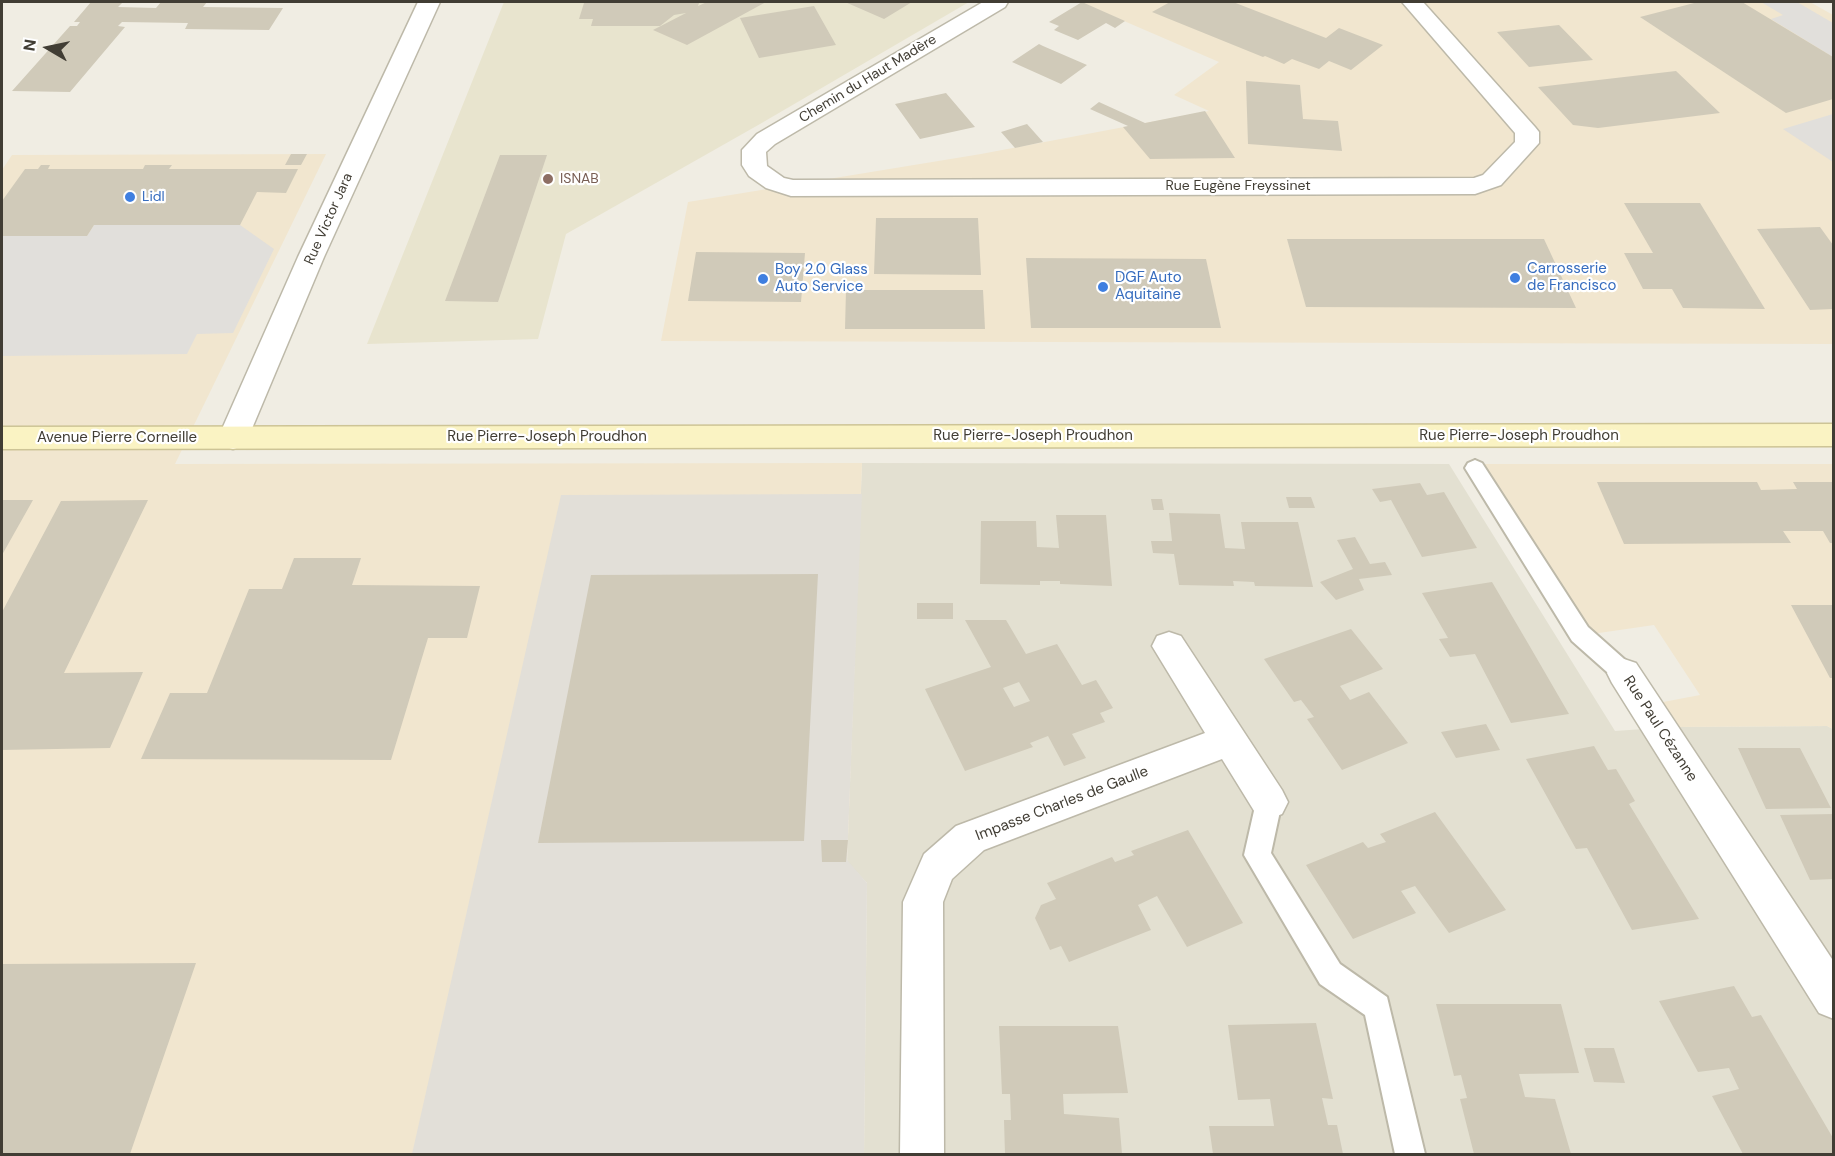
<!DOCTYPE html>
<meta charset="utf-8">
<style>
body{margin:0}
#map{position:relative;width:1835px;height:1156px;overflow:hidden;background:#f0ede3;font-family:"DM Sans",sans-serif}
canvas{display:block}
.frame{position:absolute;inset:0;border:3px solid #413d34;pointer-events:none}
.north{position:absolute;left:18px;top:18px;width:60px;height:60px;-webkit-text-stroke:4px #fff;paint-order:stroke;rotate:279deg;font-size:16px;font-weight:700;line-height:24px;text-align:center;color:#413d34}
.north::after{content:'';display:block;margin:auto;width:21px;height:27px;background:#413d34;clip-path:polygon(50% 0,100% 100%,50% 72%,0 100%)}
</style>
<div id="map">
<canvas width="1835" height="1156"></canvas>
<div class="frame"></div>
<div class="north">N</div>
</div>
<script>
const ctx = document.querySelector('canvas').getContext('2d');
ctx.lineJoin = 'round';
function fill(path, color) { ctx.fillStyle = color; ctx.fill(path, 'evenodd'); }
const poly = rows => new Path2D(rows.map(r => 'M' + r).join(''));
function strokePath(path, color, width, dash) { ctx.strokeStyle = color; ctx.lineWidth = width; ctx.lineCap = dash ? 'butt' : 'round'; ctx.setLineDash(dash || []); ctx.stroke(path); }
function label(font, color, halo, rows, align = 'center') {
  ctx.font = font + ' "DM Sans",sans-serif'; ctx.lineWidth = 4.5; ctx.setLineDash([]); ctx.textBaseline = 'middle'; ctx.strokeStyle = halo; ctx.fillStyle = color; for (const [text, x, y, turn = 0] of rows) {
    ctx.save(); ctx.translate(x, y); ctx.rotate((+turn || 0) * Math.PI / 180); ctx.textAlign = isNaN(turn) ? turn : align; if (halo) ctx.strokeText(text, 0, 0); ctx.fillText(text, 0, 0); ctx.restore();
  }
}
const residential = poly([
 [862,463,1449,464,1615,731,1673,727,1827,726,1833,729,1833,1154,864,1154,867,883,847,862]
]);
const commercial = poly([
 [1080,2,1810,2,1833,15,1833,344,661,341,688,202,981,154,1209,111,1174,95,1219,62],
 [326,154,175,464,862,463,847,862,864,1154,2,1154,2,170,12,155],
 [1482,464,1833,464,1833,729,1827,726,1673,727,1658,703,1700,695,1654,625,1592,634]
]);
const industrial = poly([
 [862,494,847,860,867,883,864,1154,412,1154,561,495]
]);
const education = poly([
 [504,2,969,2,760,124,566,234,538,339,367,344]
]);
const parking = poly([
 [1761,2,1797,2,1833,23,1833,57,1771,19,1783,15],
 [1833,114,1833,162,1783,129],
 [94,225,240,225,274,249,233,333,197,334,187,354,2,356,2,236,87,236]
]);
const building = poly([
 [91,2,123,2,118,7,156,8,161,2,207,2,203,7,283,8,269,30,185,29,188,23,122,22,118,26,125,27,70,92,12,91,70,26,77,26,80,22,74,22],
 [599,2,699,3,698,6,707,2,766,2,687,45,653,30,686,13,674,15,660,26,591,26,593,19,579,19,584,3],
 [845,2,912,2,884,19],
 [1082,2,1125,21,1115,28,1106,23,1078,40,1054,30,1059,26,1049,22],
 [1170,2,1233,2,1326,38,1339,28,1383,45,1351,70,1329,61,1319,69,1292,59,1284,64,1265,56,1263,57,1152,12],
 [1698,2,1742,2,1833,57,1833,99,1786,113,1640,17],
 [814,6,836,45,759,58,740,18],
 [1559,25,1593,60,1529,67,1497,32],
 [1039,44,1043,46,1087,65,1061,84,1012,62],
 [1676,71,1720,113,1598,128,1573,125,1538,87],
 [1246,81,1300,85,1303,119,1338,121,1342,151,1248,144],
 [946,93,975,127,920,139,895,104],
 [1099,102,1145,123,1205,111,1235,158,1150,159,1123,127,1128,126,1090,109],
 [1027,124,1043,142,1015,148,1001,132],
 [291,154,307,154,301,165,285,165],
 [500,155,547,155,498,302,445,301],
 [41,165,50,165,48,169,143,169,145,165,172,165,169,169,298,169,286,193,257,192,240,225,94,225,87,236,2,236,2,201,25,169,38,169],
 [1624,203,1700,203,1765,309,1683,308,1672,289,1643,289,1624,253,1653,253],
 [876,218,978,218,981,275,874,274],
 [1820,227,1833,245,1833,309,1810,310,1757,229],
 [1287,239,1544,239,1576,308,1306,307],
 [696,252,805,253,801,302,688,301],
 [1026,258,1206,259,1221,328,1031,328],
 [846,290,983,290,985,329,845,329],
 [1597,482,1757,482,1761,490,1797,489,1793,482,1833,482,1833,543,1830,543,1823,531,1783,531,1791,543,1624,544],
 [1420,483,1427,495,1444,492,1477,548,1422,557,1391,500,1380,502,1372,489],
 [1286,497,1311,497,1315,508,1289,508],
 [1151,499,1162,499,1164,510,1153,510],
 [2,500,33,500,2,555],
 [148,500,64,673,143,672,110,748,2,750,2,612,61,501],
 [1169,513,1220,514,1225,548,1245,549,1241,522,1298,522,1313,587,1255,586,1254,582,1233,581,1234,586,1179,585,1174,554,1153,553,1151,541,1172,541],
 [1056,515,1106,515,1112,586,1060,584,1060,581,1040,581,1040,585,980,584,981,521,1036,521,1037,547,1059,548],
 [1355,537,1370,564,1385,562,1392,575,1359,579,1364,590,1336,600,1320,582,1353,569,1337,540],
 [294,558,361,558,352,585,480,586,467,638,428,638,391,760,141,759,170,693,207,693,249,589,282,589],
 [818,574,804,841,538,843,591,575],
 [1492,582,1529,645,1569,714,1511,723,1475,654,1450,657,1439,639,1448,638,1422,593],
 [917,603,953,603,953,619,917,619],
 [1791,605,1833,605,1833,678,1830,678],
 [965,620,1006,620,1026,654,1057,644,1082,685,1096,680,1113,708,1100,713,1105,722,1072,734,1086,758,1064,766,1048,736,1030,743,1033,747,965,771,925,689,991,667],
 [1019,682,1030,701,1014,707,1003,688],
 [1351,629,1383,669,1340,686,1350,700,1369,692,1408,743,1342,770,1307,719,1314,717,1301,700,1294,702,1264,659],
 [1486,724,1500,750,1456,758,1441,732],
 [1594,746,1608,770,1616,769,1635,801,1629,804,1699,919,1632,930,1587,848,1576,849,1526,759],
 [1738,748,1800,748,1831,808,1766,809],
 [1435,812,1506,910,1449,933,1415,886,1401,891,1416,913,1353,939,1306,865,1363,842,1368,848,1386,842,1380,834],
 [1833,814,1833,879,1810,880,1780,815],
 [1188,830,1243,923,1187,947,1157,896,1138,905,1151,930,1069,962,1061,946,1050,950,1035,918,1041,905,1056,899,1047,883,1112,857,1115,862,1134,855,1131,851],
 [821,840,848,840,846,862,822,862],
 [196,963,130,1154,2,1154,2,964],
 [1734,986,1752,1017,1761,1015,1833,1138,1833,1154,1743,1154,1712,1096,1739,1089,1729,1068,1698,1072,1659,1001],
 [1436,1004,1561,1004,1579,1073,1519,1074,1525,1097,1555,1099,1571,1154,1474,1154,1460,1099,1467,1098,1461,1075,1454,1076],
 [1316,1023,1333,1099,1322,1098,1328,1125,1337,1125,1343,1154,1213,1154,1209,1126,1274,1126,1270,1099,1238,1100,1228,1025],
 [999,1026,1118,1026,1128,1093,1063,1094,1064,1114,1119,1118,1122,1154,1005,1154,1004,1120,1011,1120,1010,1094,1002,1094],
 [1584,1048,1614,1048,1625,1083,1594,1082]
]);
const lane = poly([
 [1475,460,1482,463,1588,627,1632,666,1636,673,1632,680,1624,683,1616,680,1572,641,1465,468,1468,463,1475,460],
 [1269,791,1278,794,1282,802,1271,853,1340,964,1387,997,1425,1154,1395,1154,1365,1015,1320,984,1244,855,1256,802,1260,794,1269,791]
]);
const street = poly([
 [418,2,440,2,324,257,248,438,244,446,233,449,222,446,218,438,298,257,418,2],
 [983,2,1008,2,1005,7,775,144,766,152,767,166,784,178,793,180,1474,178,1483,175,1515,142,1515,133,1402,2,1423,2,1535,127,1539,132,1539,143,1501,185,1475,194,791,196,766,188,749,176,742,165,742,150,757,134,983,2],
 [1169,632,1181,636,1282,790,1288,802,1282,814,1269,819,1256,814,1222,759,984,850,952,879,943,902,944,1154,900,1154,903,902,924,854,956,826,1205,733,1152,646,1157,636,1169,632],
 [1624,659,1636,663,1834,962,1834,1019,1819,1013,1612,683,1607,673,1612,663,1624,659]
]);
const secondary = poly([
 [1834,424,1834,446,2,449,2,427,1834,424]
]);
const markers = [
 [548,179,6,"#8d6e63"],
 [130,197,6,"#3f7fe0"],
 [1515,278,6,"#3f7fe0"],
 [763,279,6,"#3f7fe0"],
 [1103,287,6,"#3f7fe0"]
];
const farStreetnames = [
 ["Chemin du Haut Madère",868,79,-31],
 ["Rue Eugène Freyssinet",1238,186],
 ["Rue Victor Jara",329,219,-66]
];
const farEducationnames = [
 ["ISNAB",560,179]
];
const farShopnames = [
 ["Lidl",142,197]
];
const shopNames = [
 ["Carrosserie",1527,269],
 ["de Francisco",1527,286],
 ["Boy 2.0 Glass",775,270],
 ["Auto Service",775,287],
 ["DGF Auto",1115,278],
 ["Aquitaine",1115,295]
];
const streetNames = [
 ["Rue Pierre-Joseph Proudhon",1033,436],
 ["Rue Pierre-Joseph Proudhon",1519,436],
 ["Rue Pierre-Joseph Proudhon",547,437],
 ["Avenue Pierre Corneille",117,438],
 ["Rue Paul Cézanne",1660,729,57],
 ["Impasse Charles de Gaulle",1062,804,-21]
];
fill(residential, '#e3e0d1');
fill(commercial, '#f1e6cf');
fill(industrial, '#e2dfd8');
fill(education, '#e8e4ce');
fill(parking, '#e1dfdb');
fill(building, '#d0cab9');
strokePath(lane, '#bdb9a9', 4);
strokePath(street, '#bdb9a9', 3);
strokePath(secondary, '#cdc496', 3);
fill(lane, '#fff');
fill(street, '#fff');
fill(secondary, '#faf3c3');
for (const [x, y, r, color] of markers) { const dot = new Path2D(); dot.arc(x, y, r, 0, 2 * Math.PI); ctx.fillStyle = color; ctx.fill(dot); strokePath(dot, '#fff', 2); }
label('14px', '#413d34', '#fff', farStreetnames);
label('14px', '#785e54', '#fff', farEducationnames, 'left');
label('14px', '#366cbe', '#fff', farShopnames, 'left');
label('15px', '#366cbe', '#fff', shopNames, 'left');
label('15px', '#413d34', '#fff', streetNames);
</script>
